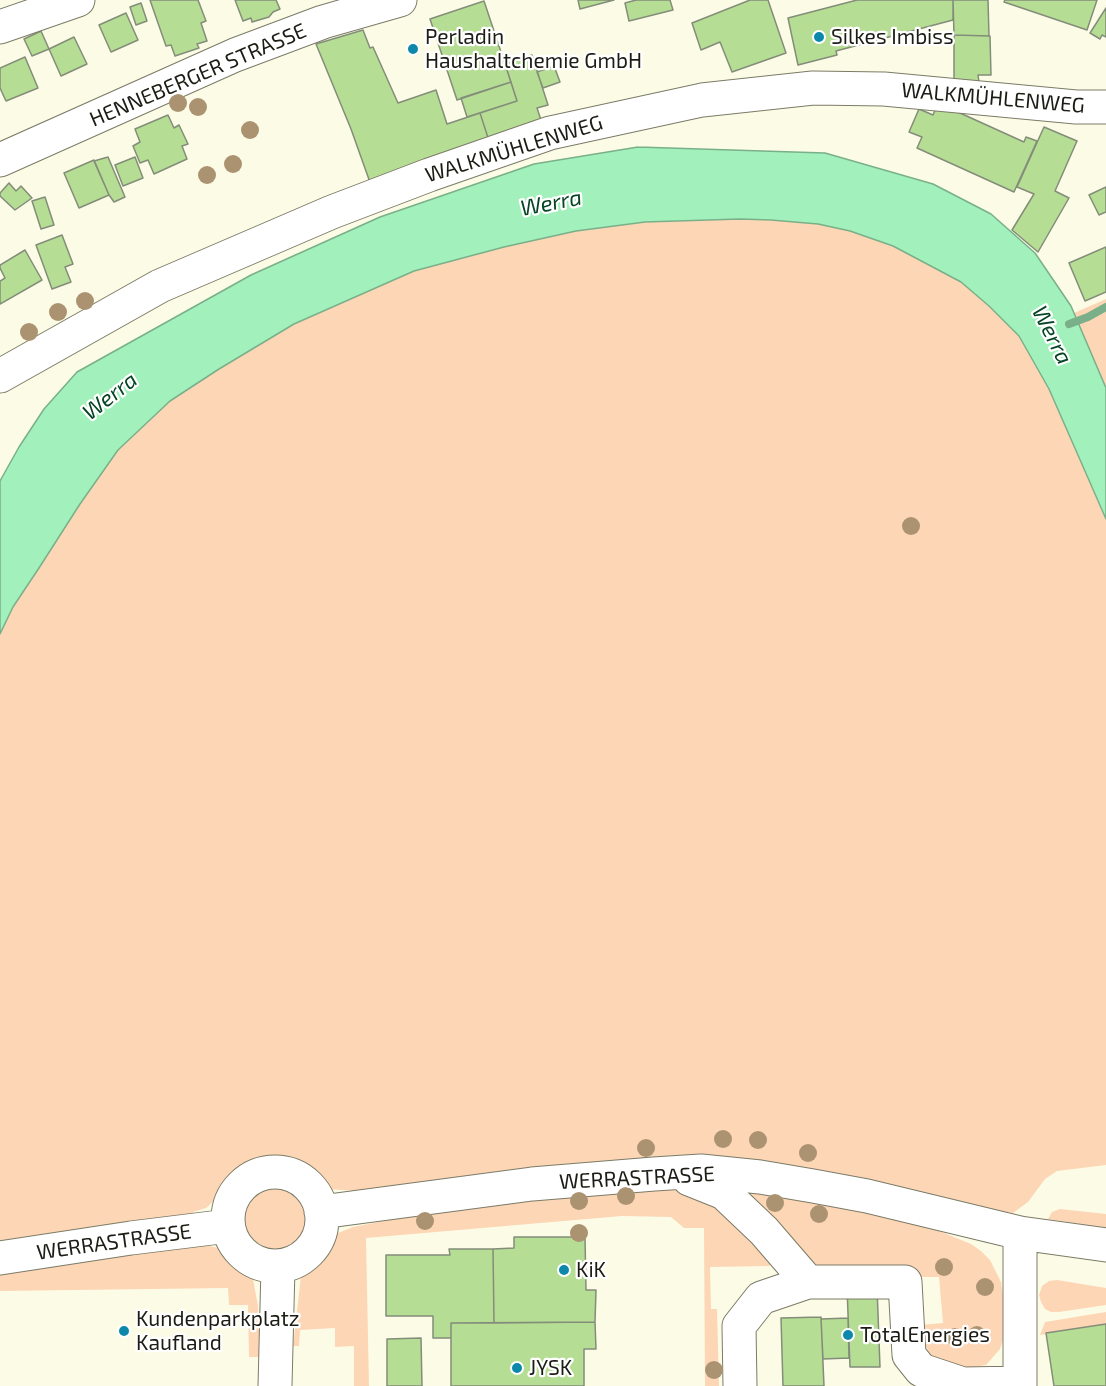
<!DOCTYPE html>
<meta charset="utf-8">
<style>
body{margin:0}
canvas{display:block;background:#fcfce6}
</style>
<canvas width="1106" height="1386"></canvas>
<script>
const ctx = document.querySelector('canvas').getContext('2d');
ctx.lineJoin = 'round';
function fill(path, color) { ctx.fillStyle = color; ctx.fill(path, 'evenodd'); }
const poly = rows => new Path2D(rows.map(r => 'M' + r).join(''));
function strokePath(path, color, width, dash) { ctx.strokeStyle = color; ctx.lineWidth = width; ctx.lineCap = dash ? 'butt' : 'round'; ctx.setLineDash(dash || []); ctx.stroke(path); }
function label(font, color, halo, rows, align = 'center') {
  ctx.font = font + ' "Exo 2",sans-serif'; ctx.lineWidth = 4.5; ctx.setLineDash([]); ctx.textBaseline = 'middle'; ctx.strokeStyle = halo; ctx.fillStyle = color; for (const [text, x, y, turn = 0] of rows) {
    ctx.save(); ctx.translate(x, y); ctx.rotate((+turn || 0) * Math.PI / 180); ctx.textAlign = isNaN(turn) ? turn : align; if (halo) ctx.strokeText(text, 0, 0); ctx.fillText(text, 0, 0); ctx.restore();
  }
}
const green = poly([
 [725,219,771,220,818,224,850,231,893,246,961,282,989,306,1019,335,1049,389,1106,519,1106,1165,1057,1171,1045,1179,1028,1202,1013,1213,1000,1211,806,1170,361,1191,325,1189,298,1169,281,1163,264,1163,249,1167,237,1178,226,1190,206,1208,193,1212,199,1244,219,1248,230,1254,243,1265,253,1279,258,1306,260,1357,249,1357,248,1305,229,1305,228,1288,0,1291,0,634,12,607,39,568,80,504,118,450,170,401,219,369,294,324,349,299,414,271,504,247,576,231,645,222],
 [1106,299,1106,388,1074,313],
 '238 1219a36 36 0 1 1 72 0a36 36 0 1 1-72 0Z',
 [627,1187,690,1189,714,1197,773,1263,769,1266,710,1267,711,1309,717,1309,719,1386,705,1386,704,1228,684,1228,671,1217,622,1216,366,1238,369,1386,354,1386,354,1346,335,1347,335,1328,300,1330,299,1346,293,1346,301,1276,321,1248,338,1233,353,1227,449,1208],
 [736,1187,767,1190,922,1224,971,1244,981,1251,990,1260,1001,1282,1004,1303,1004,1337,1000,1349,986,1365,966,1369,932,1356,921,1340,920,1325,943,1323,939,1277,835,1277,823,1276],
 [1060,1209,1106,1214,1106,1228,1048,1219,1052,1212],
 [1057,1280,1106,1288,1106,1305,1059,1312,1051,1312,1045,1309,1041,1302,1039,1295,1042,1286,1049,1281],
 [1106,1312,1106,1324,1040,1335,1045,1322]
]);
const water = poly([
 [638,147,825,153,933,184,991,214,1035,253,1071,306,1106,388,1106,519,1049,389,1019,336,989,306,961,282,893,246,850,231,818,224,771,220,740,219,645,222,576,231,504,247,414,271,294,324,219,369,170,401,118,450,80,504,39,568,13,607,0,634,0,481,19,447,44,409,77,372,251,275,380,217,534,164,638,147]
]);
const stream = poly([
 [1069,324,1088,317,1106,307]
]);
const building = poly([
 [150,0,198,0,206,21,201,23,207,41,197,44,199,48,175,56,171,45,166,46,150,0],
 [235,0,276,0,280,9,273,12,269,17,252,22,251,18,243,21,235,0],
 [578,0,614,0,580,9,578,0],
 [636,0,670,0,673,10,629,21,625,3,636,0],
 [750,0,768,0,786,53,732,72,720,42,701,50,692,23,750,0],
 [857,0,953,0,953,20,836,51,837,55,798,65,788,18,857,0],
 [953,0,988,0,989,36,954,35,953,0],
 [1005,0,1097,0,1087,30,1004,2,1005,0],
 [484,1,511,82,457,100,430,19,484,1],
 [141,3,147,21,136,25,130,7,141,3],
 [1106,8,1106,37,1102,35,1100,39,1090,33,1106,8],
 [126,13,138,40,111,52,99,25,126,13],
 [363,30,370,48,373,47,398,103,436,90,447,124,480,113,490,144,372,188,351,129,316,44,363,30],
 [41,31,49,49,32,56,24,39,41,31],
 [954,35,990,36,991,75,978,75,979,82,954,82,954,35],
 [74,37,87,64,61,76,49,49,74,37],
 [532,55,548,105,537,108,543,126,490,144,480,113,517,101,505,64,532,55],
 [25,57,38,88,6,101,0,88,0,68,25,57],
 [554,66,560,82,543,88,537,72,554,66],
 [511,82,517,101,467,117,461,98,511,82],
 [938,103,1024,142,1026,137,1037,141,1014,192,917,148,922,137,909,132,919,109,933,115,938,103],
 [168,115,174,128,179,125,188,144,182,146,187,159,154,174,148,160,140,163,133,146,140,142,135,129,168,115],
 [1044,127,1077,141,1055,191,1069,198,1038,252,1012,230,1034,194,1017,187,1044,127],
 [108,157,125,197,114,202,109,195,94,161,108,157],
 [135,157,143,178,123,186,115,165,135,157],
 [94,160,109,195,79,208,64,173,94,160],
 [9,183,16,191,21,186,32,198,15,210,0,196,0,193,9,183],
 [1106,187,1106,212,1099,215,1089,195,1106,187],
 [45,197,54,225,41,229,32,201,45,197],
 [62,235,73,264,65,267,71,282,52,289,36,245,62,235],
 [1106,247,1106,292,1085,301,1069,263,1106,247],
 [25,250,42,280,0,304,0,281,5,278,0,268,0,265,25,250],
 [514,1237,585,1237,586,1290,596,1290,595,1322,494,1323,493,1249,514,1248,514,1237],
 [449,1249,493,1249,494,1323,451,1323,451,1338,433,1338,433,1316,386,1316,386,1255,450,1255,449,1249],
 [847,1287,877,1287,880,1367,850,1367,847,1287],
 [821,1317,824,1386,783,1386,781,1318,821,1317],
 [848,1318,849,1358,823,1359,821,1319,848,1318],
 [595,1322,596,1349,584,1349,584,1386,451,1386,451,1323,595,1322],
 [1106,1324,1106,1386,1054,1386,1046,1333,1106,1324],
 [421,1338,422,1386,387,1386,387,1339,421,1338]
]);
const minor = poly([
 [0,27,78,0],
 [0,376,160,286,332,212,429,175,550,133,702,100,813,88,884,89,1076,107,1106,107],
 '228 1219a47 47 0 1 1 94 0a47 47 0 1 1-94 0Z',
 [689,1179,724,1193,764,1231,808,1282],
 [321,1212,532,1184,654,1174,701,1171,760,1177,813,1186,867,1196,1020,1233,1106,1245],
 [1020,1233,1020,1386],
 [0,1258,131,1238,228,1226],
 [275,1386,278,1267],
 [740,1386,739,1326,761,1298,808,1282,905,1282,909,1355,921,1370,963,1384,1020,1383]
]);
const major = poly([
 [0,160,235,55,323,22,400,0]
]);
const trees = [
 [178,103],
 [198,107],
 [250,130],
 [233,164],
 [207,175],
 [85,301],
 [58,312],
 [29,332],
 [911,526],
 [723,1139],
 [758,1140],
 [646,1148],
 [808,1153],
 [626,1196],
 [579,1201],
 [775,1203],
 [819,1214],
 [425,1221],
 [579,1233],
 [944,1267],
 [985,1287],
 [977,1335],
 [955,1337],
 [714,1370]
];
const markers = [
 [819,37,6,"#0d88ab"],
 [413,49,6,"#0d88ab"],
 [564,1270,6,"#0d88ab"],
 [124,1331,6,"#0d88ab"],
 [848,1335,6,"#0d88ab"],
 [517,1368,6,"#0d88ab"]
];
const poiNames = [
 ["Perladin",425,37],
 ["Haushaltchemie GmbH",425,61],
 ["Silkes Imbiss",831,37],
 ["KiK",576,1270],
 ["Kundenparkplatz",136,1319],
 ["Kaufland",136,1343],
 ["TotalEnergies",860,1335],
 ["JYSK",529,1368]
];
const streetNames = [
 ["HENNEBERGER STRASSE",198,75,-23],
 ["WALKMÜHLENWEG",993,98,5],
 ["WALKMÜHLENWEG",514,149,-17],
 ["WERRASTRASSE",637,1178,-3],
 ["WERRASTRASSE",114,1242,-8]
];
const waterNames = [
 ["Werra",551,203,-11],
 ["Werra",1052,335,63],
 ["Werra",110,396,-38]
];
fill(green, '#fdd6b6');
fill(water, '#a2f0bb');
strokePath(water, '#7ab089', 1.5);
strokePath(stream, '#7ab089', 8);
fill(building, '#b6dd94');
strokePath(building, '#838d7a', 1.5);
strokePath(minor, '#7b7b67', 35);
strokePath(major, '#7b7b67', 35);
strokePath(minor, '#fff', 33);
strokePath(major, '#fff', 33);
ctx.fillStyle = '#ab9372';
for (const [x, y] of trees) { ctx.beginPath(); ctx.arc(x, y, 9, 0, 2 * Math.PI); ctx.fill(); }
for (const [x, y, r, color] of markers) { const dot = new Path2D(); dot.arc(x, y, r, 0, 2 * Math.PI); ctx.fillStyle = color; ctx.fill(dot); strokePath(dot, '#fff', 2); }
label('21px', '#1c1c14', '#fff', poiNames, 'left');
label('21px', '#1c1c14', '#fff', streetNames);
label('italic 22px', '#064424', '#fff', waterNames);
</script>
